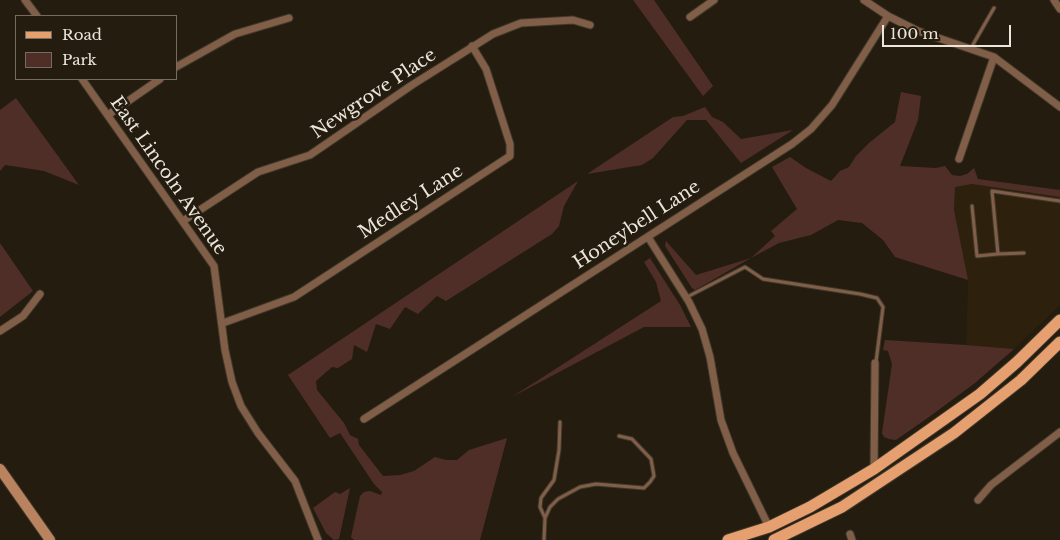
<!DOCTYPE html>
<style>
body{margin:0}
#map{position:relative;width:1060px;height:540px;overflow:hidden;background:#241c0e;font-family:"Libre Baskerville",serif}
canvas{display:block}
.legend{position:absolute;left:15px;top:15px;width:162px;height:65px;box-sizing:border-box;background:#241c0e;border:1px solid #746c60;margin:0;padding:6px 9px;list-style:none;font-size:15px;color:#ebe5dc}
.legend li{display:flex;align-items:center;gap:10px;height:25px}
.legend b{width:25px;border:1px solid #746c60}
.scale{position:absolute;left:882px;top:25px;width:129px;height:22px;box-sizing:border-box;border:2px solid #ebe5dc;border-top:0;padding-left:6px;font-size:15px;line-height:18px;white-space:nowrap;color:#ebe5dc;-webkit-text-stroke:4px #241c0e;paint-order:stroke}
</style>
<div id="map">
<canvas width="1060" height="540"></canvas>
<ul class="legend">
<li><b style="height:6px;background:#e6a070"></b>Road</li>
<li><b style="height:14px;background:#502e28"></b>Park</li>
</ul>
<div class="scale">100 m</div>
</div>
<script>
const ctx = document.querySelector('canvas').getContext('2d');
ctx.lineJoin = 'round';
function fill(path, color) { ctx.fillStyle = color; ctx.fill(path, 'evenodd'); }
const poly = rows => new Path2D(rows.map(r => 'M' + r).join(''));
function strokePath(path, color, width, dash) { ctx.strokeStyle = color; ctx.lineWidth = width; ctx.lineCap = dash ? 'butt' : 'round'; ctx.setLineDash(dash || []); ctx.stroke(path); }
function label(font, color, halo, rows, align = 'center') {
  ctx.font = font + ' "Libre Baskerville",serif'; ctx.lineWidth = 5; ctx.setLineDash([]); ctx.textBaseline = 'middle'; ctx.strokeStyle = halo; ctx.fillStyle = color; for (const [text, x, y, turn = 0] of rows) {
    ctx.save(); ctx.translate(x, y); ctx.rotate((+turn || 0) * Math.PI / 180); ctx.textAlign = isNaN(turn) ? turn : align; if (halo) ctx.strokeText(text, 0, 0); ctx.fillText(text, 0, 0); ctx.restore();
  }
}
const built = poly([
 [972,184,1060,197,1060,305,1014,349,966,345,968,280,954,210,955,186]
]);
const green = poly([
 [633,0,654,0,713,86,703,96],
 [901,92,921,96,918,120,900,166,936,168,945,166,952,175,960,176,967,174,974,168,978,179,1060,190,1060,197,972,184,955,187,954,210,968,280,895,257,883,240,862,223,838,220,811,235,779,243,751,258,695,290,692,288,665,246,666,241,696,275,751,258,775,236,771,231,797,209,772,167,790,157,806,168,831,181,840,171,849,167,856,156,869,143,895,122],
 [16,98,79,185,44,171,5,165,0,171,0,110],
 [705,107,712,117,723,122,741,139,793,130,741,163,706,120,687,120,653,158,642,165,587,174,673,117,683,116],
 [578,181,564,206,559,226,552,234,446,301,437,296,418,314,405,307,390,329,376,324,367,352,354,345,352,359,338,368,332,367,316,381,317,390,344,423,350,435,358,439,359,445,383,476,400,475,414,471,435,457,446,460,457,460,469,450,507,438,480,540,354,540,351,537,360,496,364,492,370,491,381,495,382,492,374,484,340,433,330,438,288,375],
 [0,243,33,291,0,317],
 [650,258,680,305,691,327,644,327,512,397,661,301,656,282,644,262],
 [885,340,966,345,1014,349,975,383,929,417,896,440,889,439,884,437,882,433,892,364,888,351,883,350],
 [350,488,339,539,334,540,326,533,313,508,335,492,340,494]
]);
const lane = poly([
 [971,48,994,8],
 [972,206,977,256,998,254],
 [1024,253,998,254,992,191,1060,201],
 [687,297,745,267,763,279,860,294,877,298,883,307,876,362],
 [545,518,550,507,558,499,580,487,596,484,644,488,650,482,654,476,651,459,632,439,619,436],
 [544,540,545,518,540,507,541,498,554,480,559,450,560,422]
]);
const street = poly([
 [25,0,37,16],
 [864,0,888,16,918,31,994,57,1060,107],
 [1054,0,1060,9],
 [690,17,714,0],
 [176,67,235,34,289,18],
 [82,79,214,266,225,350,232,382,241,406,258,433,295,481,318,540],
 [108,115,160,79],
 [959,159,994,57],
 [183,221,258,172,310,155,412,85,493,34,521,23,573,20,590,25],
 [648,237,689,302,702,329,710,357,721,420,733,453,769,527],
 [223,323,294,297,510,156,510,144,486,69,472,46],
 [0,331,23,316,40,294],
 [364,419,792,144,811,129,832,105,888,16],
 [874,469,875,363],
 [978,500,991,485,1060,432],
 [850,534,852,540]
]);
const secondary = poly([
 [0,469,50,540]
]);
const primary = poly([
 [728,540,769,527,810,507,874,469,980,394,1017,362,1060,320],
 [774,540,842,507,954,433,1021,380,1060,342]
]);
const streetNames = [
 ["Newgrove Place",374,94,-34],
 ["East Lincoln Avenue",168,176,55],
 ["Medley Lane",411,202,-33],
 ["Honeybell Lane",637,225,-33]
];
fill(built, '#2d210d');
fill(green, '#502e28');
strokePath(lane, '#40382b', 5);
strokePath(street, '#40382b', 9);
strokePath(secondary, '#40382b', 12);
strokePath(primary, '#40382b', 13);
strokePath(lane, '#805e48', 3);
strokePath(street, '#805e48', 7);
strokePath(secondary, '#b9835f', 10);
strokePath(primary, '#e6a070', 11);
label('18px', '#ebe5dc', '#241c0e', streetNames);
</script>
